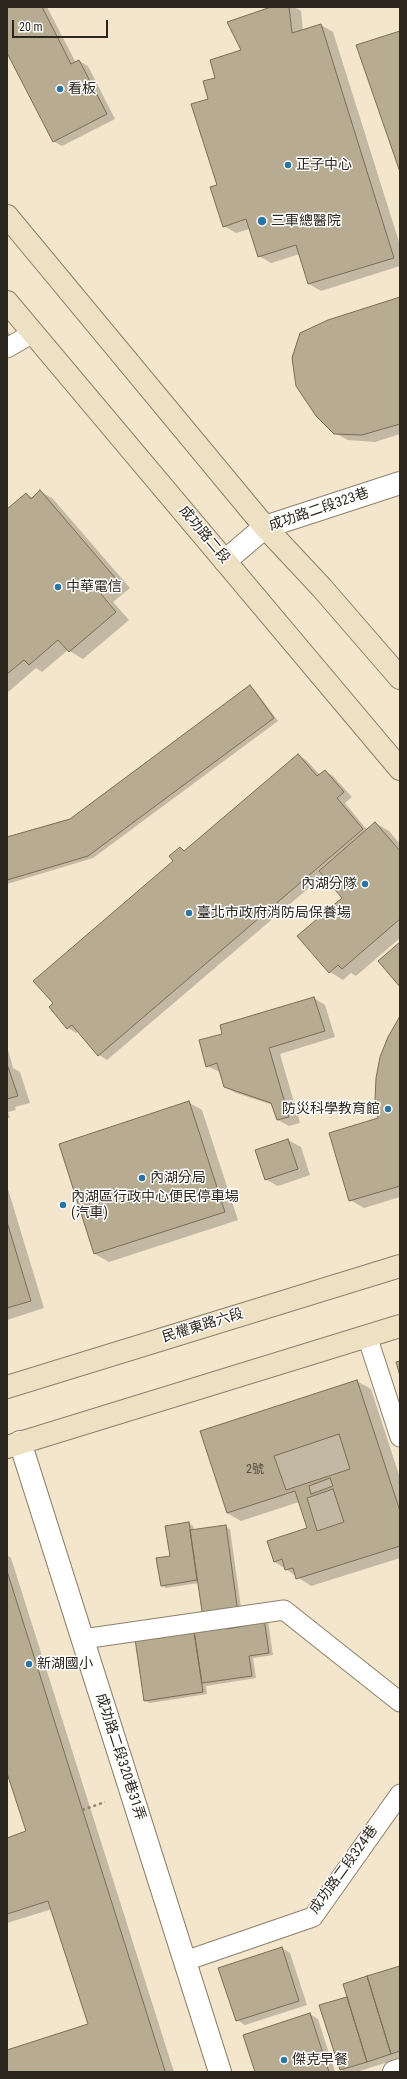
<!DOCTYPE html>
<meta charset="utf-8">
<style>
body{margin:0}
#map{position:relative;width:407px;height:2079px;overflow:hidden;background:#f3e6cc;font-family:"Roboto Condensed",sans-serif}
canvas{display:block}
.frame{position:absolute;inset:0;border:8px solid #2c271e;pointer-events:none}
.scale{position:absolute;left:12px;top:20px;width:96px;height:18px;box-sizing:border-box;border:2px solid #2c271e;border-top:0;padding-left:5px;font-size:12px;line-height:14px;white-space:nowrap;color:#2c271e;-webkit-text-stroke:3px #fff;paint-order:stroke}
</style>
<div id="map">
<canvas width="407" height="2079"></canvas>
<div class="frame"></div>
<div class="scale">20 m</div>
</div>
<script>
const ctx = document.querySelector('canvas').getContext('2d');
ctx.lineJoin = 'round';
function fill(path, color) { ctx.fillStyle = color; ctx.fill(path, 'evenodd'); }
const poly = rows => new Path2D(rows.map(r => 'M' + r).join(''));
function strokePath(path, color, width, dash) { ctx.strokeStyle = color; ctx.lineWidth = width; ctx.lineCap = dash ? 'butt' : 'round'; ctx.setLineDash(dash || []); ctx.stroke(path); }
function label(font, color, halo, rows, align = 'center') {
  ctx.font = font + ' "Roboto Condensed","Noto Sans TC",sans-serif'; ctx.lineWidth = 3; ctx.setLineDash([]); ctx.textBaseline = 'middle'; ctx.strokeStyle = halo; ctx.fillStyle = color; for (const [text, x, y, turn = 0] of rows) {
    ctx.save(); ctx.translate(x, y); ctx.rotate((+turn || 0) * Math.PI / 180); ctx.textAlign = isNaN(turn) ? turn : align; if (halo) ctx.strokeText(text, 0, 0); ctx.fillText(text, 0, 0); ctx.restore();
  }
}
const shadow = poly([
 [7,7,47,7,76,63,79,61,88,66,115,119,62,146,53,141,7,51],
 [275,7,294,7,301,11,303,31,321,25,333,32,400,245,400,266,321,291,309,284,300,254,271,263,259,256,250,229,236,233,224,226,209,99,216,78,242,50,229,22],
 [400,299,400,434,375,442,348,440,335,433],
 [7,331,12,336,7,340],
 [40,491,53,499,130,588,113,602,129,620,83,659,68,650,42,672,36,668,7,693,7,510,26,494,33,498],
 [250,686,254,689,278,721,93,858,7,884,7,838,71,819],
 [298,755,306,760,320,775,325,771,333,776,352,797,345,803,367,830,375,823,389,831,400,844,400,938,356,976,351,973,343,980,330,972,299,936,343,898,324,875,107,1060,99,1055,78,1031,76,1033,68,1028,50,1007,175,861,180,848,186,851],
 [314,998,325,1005,335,1037,280,1054,300,1123,289,1126,278,1120,273,1105,236,1093,225,1087,220,1072,207,1066,223,1034],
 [400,1017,400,1197,364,1208,350,1200,379,1119],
 [7,1046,13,1068,20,1072,30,1103,15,1107,16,1110,8,1112,10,1118,7,1118],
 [188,1102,202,1110,238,1220,109,1262,95,1254,60,1144],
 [288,1140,301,1147,310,1175,278,1186,265,1179],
 [7,1186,44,1308,7,1320],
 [357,1381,371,1389,400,1478,400,1558,311,1586,275,1562,308,1529,299,1502,241,1521,227,1513,201,1432],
 [189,1523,193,1526,194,1531,225,1527,230,1529,242,1615,199,1583,166,1588,161,1585,171,1557],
 [7,1555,11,1558,174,2072,7,2072,7,2051,89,2025,52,1909,7,1923,7,1839,27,1832,7,1770],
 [268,1621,273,1655,253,1658,256,1678,206,1686,207,1694,150,1703,145,1701,136,1640,227,1627,231,1629],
 [282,1948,290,1953,307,2005,245,2025,237,2020],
 [400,1967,400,2058,357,2072,345,2072,341,2070],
 [310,2014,318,2019,335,2072,256,2072]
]);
const building = poly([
 [7,7,42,7,71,64,79,60,107,114,53,142,7,53,7,7],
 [271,7,289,7,292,33,321,24,394,258,308,284,296,245,258,257,246,219,223,227,210,187,217,185,191,104,208,99,203,81,215,78,210,60,241,50,227,22,271,7],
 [400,31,400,172,356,45,400,31],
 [400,297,400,424,362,435,334,434,316,416,296,386,292,358,300,333,328,320,400,297],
 [40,490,117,580,101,594,116,612,69,652,58,640,29,665,24,660,7,674,7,509,26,493,31,499,40,490],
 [250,685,274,718,88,856,7,880,7,837,70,819,250,685],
 [298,754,317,776,325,770,344,792,337,798,363,829,98,1056,72,1025,67,1029,49,1007,53,1003,33,981,173,861,169,856,180,847,184,851,298,754],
 [375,822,400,851,400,919,342,969,338,965,329,973,297,936,342,898,319,871,375,822],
 [400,942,400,987,378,961,400,942],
 [314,997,325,1031,269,1048,289,1117,277,1120,271,1103,224,1087,217,1063,206,1067,199,1040,222,1034,220,1025,314,997],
 [400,1016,400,1186,349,1201,329,1133,378,1118,375,1100,376,1078,380,1057,388,1037,400,1016],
 [7,1064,18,1096,7,1099,7,1064],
 [189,1101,225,1212,94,1254,59,1144,189,1101],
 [288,1139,298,1169,265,1180,255,1150,288,1139],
 [7,1222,31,1301,7,1308,7,1222],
 [400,1361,400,1376,396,1362,400,1361],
 [357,1380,400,1511,400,1546,296,1579,293,1568,285,1570,282,1559,274,1562,267,1541,307,1528,295,1491,227,1513,200,1431,357,1380],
 [339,1434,350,1469,286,1490,274,1456,339,1434],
 [330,1478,333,1486,311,1494,309,1486,330,1478],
 [333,1489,344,1522,317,1531,307,1498,333,1489],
 [189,1522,197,1580,161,1586,156,1558,170,1556,165,1526,189,1522],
 [226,1525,238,1613,203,1618,190,1530,226,1525],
 [7,1571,165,2071,162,2072,7,2072,7,2050,88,2024,48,1901,7,1914,7,1838,26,1831,7,1773,7,1571],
 [264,1618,269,1653,249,1656,252,1676,202,1683,194,1631,227,1626,227,1629,244,1626,243,1620,264,1618],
 [194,1631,203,1692,144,1701,135,1639,194,1631],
 [282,1947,299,2001,236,2021,218,1968,282,1947],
 [400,1966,400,2051,391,2054,367,1976,400,1966],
 [367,1976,391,2054,367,2062,343,1984,367,1976],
 [347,1997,367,2062,340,2070,319,2005,347,1997],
 [310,2013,329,2072,255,2072,243,2035,310,2013]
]);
const path = poly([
 [82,1810,105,1802]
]);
const lane = poly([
 [7,348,33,333],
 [367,1336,400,1437],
 [83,1639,284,1610,400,1702],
 [185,1961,313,1917,400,1794]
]);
const street = poly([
 [225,561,265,527,400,483],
 [20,1442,220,2072],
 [394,2072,400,2070]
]);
const secondary = poly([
 [7,216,265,527,322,588,400,678],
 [7,302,400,769],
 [7,1387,400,1266],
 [7,1447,400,1326]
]);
const markers = [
 [60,89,4,"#2775a7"],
 [288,165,4,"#2775a7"],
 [262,221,5,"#2775a7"],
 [58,587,4,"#2775a7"],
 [365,884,4,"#2775a7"],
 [189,913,4,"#2775a7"],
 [388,1109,4,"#2775a7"],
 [142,1178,4,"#2775a7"],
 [63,1205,4,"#2775a7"],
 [29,1664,4,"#2775a7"],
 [284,2060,4,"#2775a7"]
];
const numberNames = [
 ["2號",255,1470]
];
const poiNames = [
 ["看板",68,89],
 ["正子中心",296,165],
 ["三軍總醫院",271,221],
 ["中華電信",66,587],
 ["內湖分隊",357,884,"right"],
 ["臺北市政府消防局保養場",197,913],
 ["防災科學教育館",380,1109,"right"],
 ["內湖分局",150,1178],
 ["內湖區行政中心便民停車場",71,1197],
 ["(汽車)",71,1213],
 ["新湖國小",37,1664],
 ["傑克早餐",292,2060]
];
const streetNames = [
 ["成功路二段323巷",319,510,-19],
 ["成功路二段",204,535,50],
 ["民權東路六段",203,1326,-17],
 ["成功路二段320巷31弄",120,1757,72],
 ["成功路二段324巷",344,1870,-54]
];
fill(shadow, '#0003');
fill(building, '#b7ab92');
strokePath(building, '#796d56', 1);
strokePath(lane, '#8c8069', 21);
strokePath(street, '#8c8069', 24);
strokePath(secondary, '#8c8069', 24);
strokePath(path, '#8f8674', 2.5, [3, 3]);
strokePath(lane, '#fff', 19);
strokePath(street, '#fff', 22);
strokePath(secondary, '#eee0c2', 22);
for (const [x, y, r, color] of markers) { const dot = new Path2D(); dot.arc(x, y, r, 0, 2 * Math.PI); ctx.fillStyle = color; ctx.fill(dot); strokePath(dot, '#fff', 1.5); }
label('12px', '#4f483b', null, numberNames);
label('14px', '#2c271e', '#fff', poiNames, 'left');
label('14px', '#2c271e', '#fff', streetNames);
</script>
